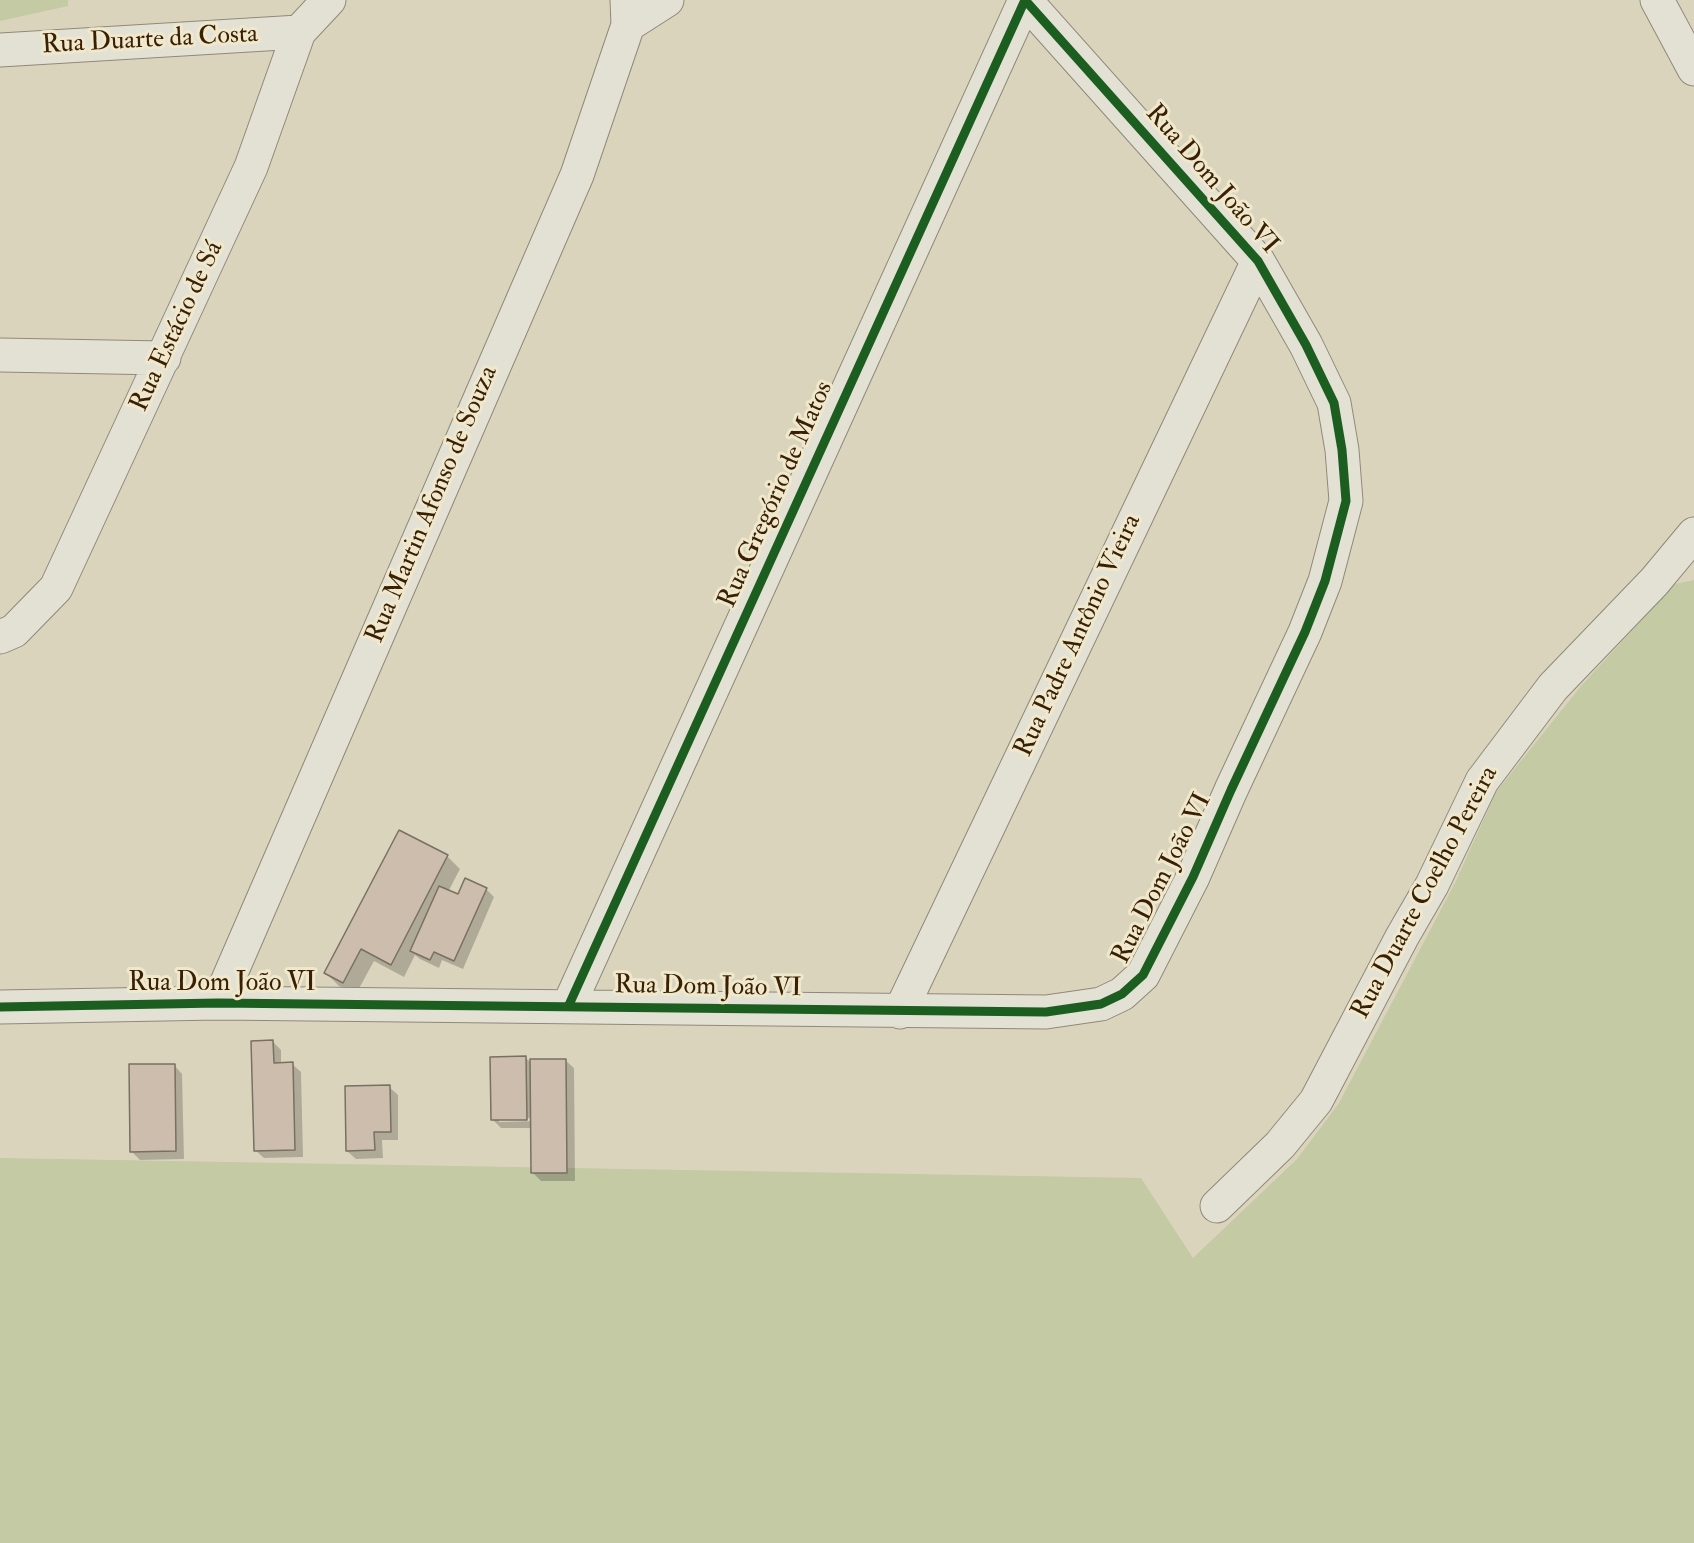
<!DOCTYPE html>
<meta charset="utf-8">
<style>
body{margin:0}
canvas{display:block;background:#dbd4bd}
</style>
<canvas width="1694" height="1543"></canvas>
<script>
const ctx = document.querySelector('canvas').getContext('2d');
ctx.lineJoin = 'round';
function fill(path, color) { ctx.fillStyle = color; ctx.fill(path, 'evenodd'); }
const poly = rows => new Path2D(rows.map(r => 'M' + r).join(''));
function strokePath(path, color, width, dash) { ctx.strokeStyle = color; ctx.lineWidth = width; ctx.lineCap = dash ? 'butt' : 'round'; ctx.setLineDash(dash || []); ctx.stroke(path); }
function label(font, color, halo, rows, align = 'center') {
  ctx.font = font + ' "IM FELL Double Pica",serif'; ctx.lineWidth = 6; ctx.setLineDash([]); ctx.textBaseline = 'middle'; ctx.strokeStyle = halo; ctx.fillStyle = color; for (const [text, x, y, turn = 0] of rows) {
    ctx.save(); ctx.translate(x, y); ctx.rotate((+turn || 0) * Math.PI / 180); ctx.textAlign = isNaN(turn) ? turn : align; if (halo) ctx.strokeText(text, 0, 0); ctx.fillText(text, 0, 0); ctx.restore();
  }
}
const green = poly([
 [0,0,68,0,68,6,0,21],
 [1694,580,1694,1543,0,1543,0,1158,1141,1178,1193,1258,1297,1159,1339,1103,1455,883,1496,792,1581,686,1675,584]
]);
const shadow = poly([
 [447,856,460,869,448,892,459,896,486,889,494,897,463,969,442,960,439,968,420,959,415,955,404,977,374,961,356,994,339,986,326,973],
 [273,1042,281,1050,281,1064,292,1064,301,1072,303,1157,264,1158,255,1150],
 [526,1058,531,1063,565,1060,574,1068,575,1181,541,1181,533,1173,532,1128,501,1128,493,1120],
 [535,1118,535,1121,499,1122,499,1119],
 [174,1065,182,1074,184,1159,140,1160,132,1152],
 [389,1087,398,1095,398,1140,382,1140,383,1158,356,1159,347,1151]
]);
const building = poly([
 [399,830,448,855,391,965,361,949,343,983,324,973,399,830],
 [465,878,487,888,454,961,434,952,430,960,410,951,439,886,458,894,465,878],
 [273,1040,274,1063,293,1062,295,1150,254,1151,251,1041,273,1040],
 [526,1056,527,1120,491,1120,490,1057,526,1056],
 [530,1059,566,1059,567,1173,531,1173,530,1059],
 [129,1064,175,1064,176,1151,130,1152,129,1064],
 [390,1085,391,1132,374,1132,375,1150,346,1151,345,1086,390,1085]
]);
const minor = poly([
 [1657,0,1694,69],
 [628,25,667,0],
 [0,50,299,32],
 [0,355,164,358],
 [0,637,14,631,56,588,251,167,299,32,329,0],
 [218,1003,577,175,628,25,627,0],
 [0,1007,218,1003,1046,1012,1101,1004,1122,994,1143,975,1193,877,1231,790,1305,632,1325,581,1346,501,1342,450,1334,403,1306,345,1258,261,1025,0],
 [568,1007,1025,0],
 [900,1012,1258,261],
 [1217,1206,1280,1145,1316,1101,1402,937,1432,885,1482,781,1553,687,1654,582,1694,534]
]);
const cycleway = poly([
 [0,1007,218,1003,1046,1012,1101,1004,1122,994,1143,975,1193,877,1231,790,1305,632,1325,581,1346,501,1342,450,1334,403,1306,345,1258,261,1025,0],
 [568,1007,1025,0]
]);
const streetNames = [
 ["Rua Duarte da Costa",150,41,-3],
 ["Rua Dom João VI",1211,180,49],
 ["Rua Estácio de Sá",178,327,-65],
 ["Rua Gregório de Matos",777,495,-66],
 ["Rua Martin Afonso de Souza",433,505,-67],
 ["Rua Padre Antônio Vieira",1079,636,-65],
 ["Rua Dom João VI",1163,879,-63],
 ["Rua Duarte Coelho Pereira",1426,893,-62],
 ["Rua Dom João VI",222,984],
 ["Rua Dom João VI",708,988,1]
];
fill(green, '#c3caa4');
fill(shadow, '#0003');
fill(building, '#ccbdad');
strokePath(building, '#787061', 1.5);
strokePath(minor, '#908978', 35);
strokePath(minor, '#e3e0d4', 33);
strokePath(cycleway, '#1b5e20', 9);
label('26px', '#391f03', '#f0e8cc', streetNames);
</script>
